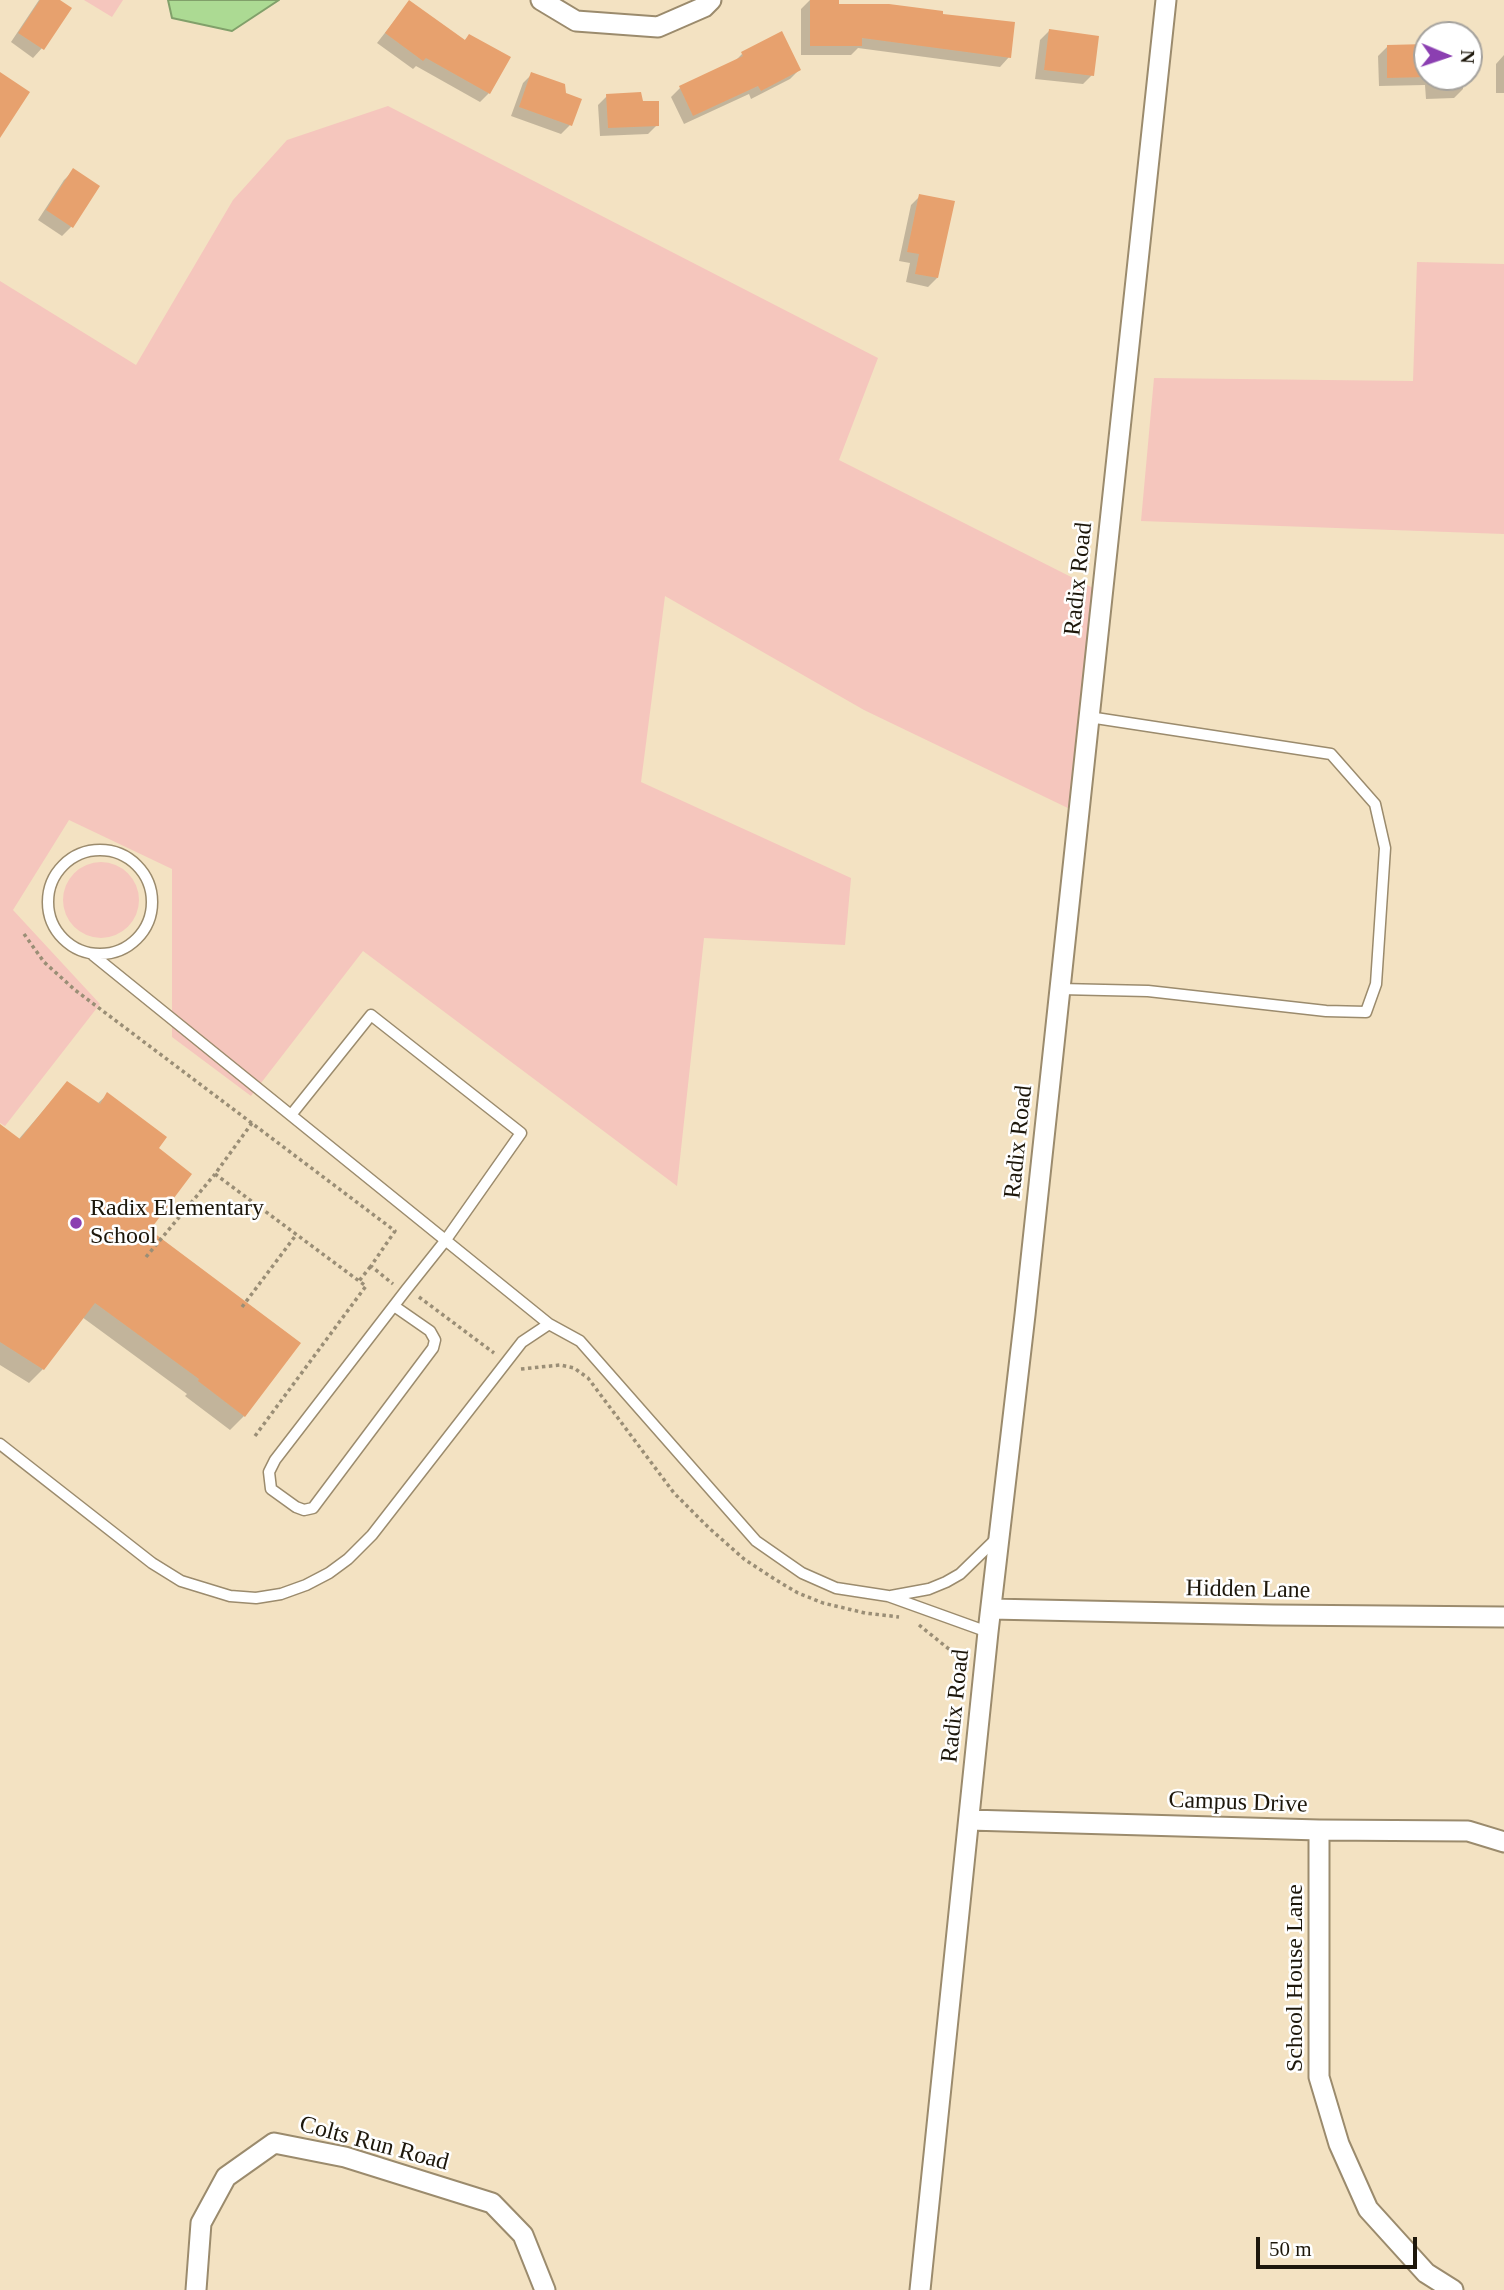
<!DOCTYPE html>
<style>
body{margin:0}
#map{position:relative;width:1504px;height:2290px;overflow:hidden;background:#f3e2c2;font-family:Georgia,serif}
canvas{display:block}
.north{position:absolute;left:1413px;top:21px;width:70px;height:70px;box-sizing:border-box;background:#fff;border:2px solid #a5a29d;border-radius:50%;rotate:92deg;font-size:19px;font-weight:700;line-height:28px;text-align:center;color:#1d170b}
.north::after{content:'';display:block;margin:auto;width:24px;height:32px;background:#8b3fb1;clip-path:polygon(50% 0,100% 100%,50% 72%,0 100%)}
.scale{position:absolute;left:1256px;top:2237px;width:161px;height:32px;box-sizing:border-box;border:4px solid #1d170b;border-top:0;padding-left:9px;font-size:21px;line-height:24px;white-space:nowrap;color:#1d170b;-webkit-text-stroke:5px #fff;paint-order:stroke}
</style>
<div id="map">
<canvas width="1504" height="2290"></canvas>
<div class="north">N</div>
<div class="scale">50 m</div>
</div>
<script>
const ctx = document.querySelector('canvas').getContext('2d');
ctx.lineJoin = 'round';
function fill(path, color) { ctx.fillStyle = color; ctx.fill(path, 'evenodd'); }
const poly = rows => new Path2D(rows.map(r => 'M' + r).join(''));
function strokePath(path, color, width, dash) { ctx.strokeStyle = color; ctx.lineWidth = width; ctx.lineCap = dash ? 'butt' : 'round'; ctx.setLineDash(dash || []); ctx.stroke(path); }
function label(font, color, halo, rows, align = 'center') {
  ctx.font = font + ' Georgia,serif'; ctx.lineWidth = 5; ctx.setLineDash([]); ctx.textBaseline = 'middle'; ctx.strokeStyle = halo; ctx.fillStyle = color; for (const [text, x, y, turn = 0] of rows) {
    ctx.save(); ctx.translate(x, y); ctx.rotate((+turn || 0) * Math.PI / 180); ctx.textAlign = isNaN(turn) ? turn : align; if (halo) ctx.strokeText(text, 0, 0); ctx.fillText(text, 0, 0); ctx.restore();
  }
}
const green = poly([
 [84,0,123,0,112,17],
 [388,106,878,358,839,460,1095,589,1072,810,864,710,665,596,641,782,851,878,845,945,704,938,677,1186,363,951,251,1096,172,1037,172,869,69,820,13,910,100,1004,5,1126,0,1123,0,281,136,365,233,200,287,140],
 [1417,262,1504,264,1504,534,1141,521,1154,378,1413,381],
 '63 900a38 38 0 1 1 76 0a38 38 0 1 1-76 0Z'
]);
const water = poly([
 [168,0,279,0,232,31,172,18,168,0]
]);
const shadow = poly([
 [39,0,57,0,42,48,33,58,11,42],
 [810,0,837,0,837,6,941,15,1009,57,1000,67,858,48,851,55,801,55,801,9],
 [409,2,464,41,469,36,489,93,480,102,416,66,413,69,377,43],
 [1049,31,1092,75,1083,84,1035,79,1040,40],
 [1427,46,1427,77,1463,77,1463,89,1454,98,1426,99,1425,85,1379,86,1378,56,1387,47],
 [742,54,799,70,790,79,751,99,749,94,684,124,671,97,680,88,733,63],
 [1504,55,1504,93,1496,93,1496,64],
 [532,74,570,125,561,134,511,116,523,83],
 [607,96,642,103,657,125,648,134,600,136,598,105],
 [73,171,98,187,71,227,62,236,38,220,64,180],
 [920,196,937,278,928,287,906,282,910,263,899,261,911,205],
 [67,1083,97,1104,108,1094,157,1148,147,1231,244,1416,230,1430,185,1396,187,1394,82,1317,43,1369,29,1383,0,1365,0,1126,18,1140]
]);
const building = poly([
 [40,0,60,0,72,8,44,50,18,33],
 [409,0,465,40,469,34,511,57,490,94,426,58,423,61,385,33],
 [810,0,839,0,839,4,889,4,943,11,943,14,1015,22,1011,58,862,38,862,46,810,46],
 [1049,29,1099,36,1094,76,1044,70],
 [782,31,801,70,761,91,758,86,693,116,679,86,743,56,741,52],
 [1427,44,1427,77,1387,78,1387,45],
 [0,72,30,92,0,138],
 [531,72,565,84,566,93,582,99,572,126,519,107],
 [641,92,643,101,659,101,659,126,608,128,606,94],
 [73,168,100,186,73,228,46,210],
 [919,194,955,201,938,278,915,274,919,254,907,252],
 [67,1081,100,1104,107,1092,167,1137,159,1148,192,1174,150,1230,301,1343,245,1417,198,1381,199,1379,95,1303,44,1370,0,1342,0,1124,20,1139]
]);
const path = poly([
 [24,934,44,962,75,990,395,1231,371,1266,393,1284],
 [252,1123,215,1174,359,1281],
 [146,1257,215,1174],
 [419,1297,494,1353],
 [242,1307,296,1235],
 [521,1369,560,1365,574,1368,588,1378,674,1493,709,1528,744,1559,776,1580,798,1593,823,1603,865,1613,899,1617],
 [255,1436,366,1286,359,1281,371,1266],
 [919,1625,965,1662]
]);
const lane = poly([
 '48 902a52 52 0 1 1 104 0a52 52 0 1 1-104 0Z',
 [93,955,549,1324,580,1341,756,1541,802,1573,836,1588,888,1596,988,1632],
 [1060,989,1148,991,1326,1011,1366,1012,1376,984,1385,848,1375,804,1331,754,1089,717],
 [291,1115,371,1015,521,1133,445,1241,406,1290,275,1460,269,1472,271,1489,296,1507,304,1510,313,1508,433,1348,435,1340,430,1331,394,1306],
 [0,1444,152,1563,181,1581,230,1596,256,1598,281,1594,306,1585,329,1573,348,1559,372,1535,522,1342,549,1324],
 [891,1596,929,1589,946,1582,960,1574,997,1538]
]);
const street = poly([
 [541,0,576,21,658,27,704,7,711,0],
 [991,1609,1273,1615,1504,1617],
 [969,1820,1319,1830,1468,1831,1504,1842],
 [1319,1830,1319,2077,1339,2144,1368,2209,1426,2273,1453,2290],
 [196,2290,201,2223,226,2177,274,2143,345,2157,492,2203,523,2235,545,2290],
 [920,2290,988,1632,1025,1315,1166,0]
]);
const markers = [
 [76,1223,7,"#8b3fb1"]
];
const streetNames = [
 ["Radix Road",1079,579,-84],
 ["Radix Road",1019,1142,-84],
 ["Hidden Lane",1248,1590,1],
 ["Radix Road",956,1706,-84],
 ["Campus Drive",1238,1803,2],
 ["School House Lane",1296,1978,-90],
 ["Colts Run Road",374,2144,15]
];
const poiNames = [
 ["Radix Elementary",90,1209],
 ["School",90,1237]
];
fill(green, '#f5c6bd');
fill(water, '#acda93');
strokePath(water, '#81a06a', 2);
fill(shadow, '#0003');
fill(building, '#e7a16e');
strokePath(lane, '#9b8b6d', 13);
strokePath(street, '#9b8b6d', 23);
strokePath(path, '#9a8e76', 3.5, [3.5, 3.5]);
strokePath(lane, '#fff', 10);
strokePath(street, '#fff', 19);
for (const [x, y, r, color] of markers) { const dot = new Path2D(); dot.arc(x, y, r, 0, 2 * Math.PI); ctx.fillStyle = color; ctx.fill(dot); strokePath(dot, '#fff', 2.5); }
label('24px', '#1d170b', '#fff', streetNames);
label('24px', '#1d170b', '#fff', poiNames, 'left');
</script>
